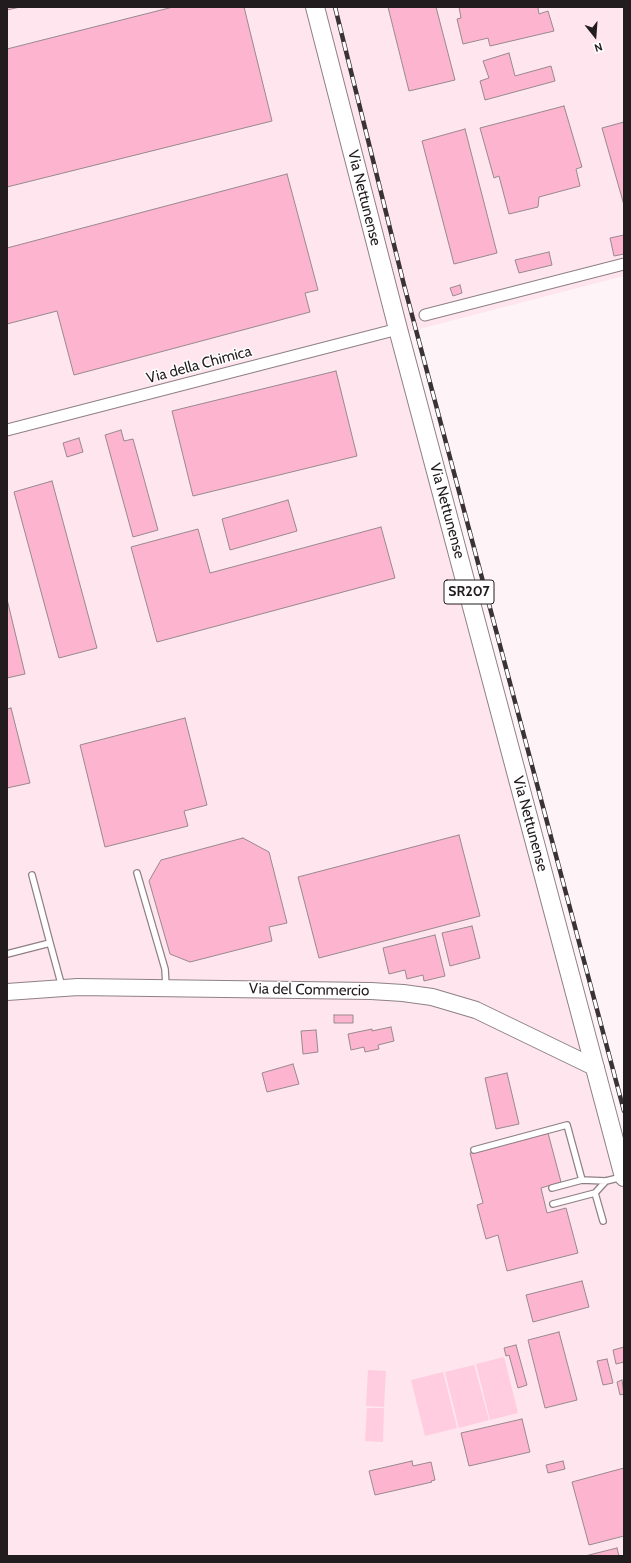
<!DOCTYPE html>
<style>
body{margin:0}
#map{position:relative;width:631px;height:1563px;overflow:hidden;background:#fef4f7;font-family:Cabin,sans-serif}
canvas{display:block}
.frame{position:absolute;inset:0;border:8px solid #221c1e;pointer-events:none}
.north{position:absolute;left:575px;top:16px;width:40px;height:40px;-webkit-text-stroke:3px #fff;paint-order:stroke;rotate:163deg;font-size:11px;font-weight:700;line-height:16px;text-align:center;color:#221c1e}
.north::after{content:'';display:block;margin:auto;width:14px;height:18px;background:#221c1e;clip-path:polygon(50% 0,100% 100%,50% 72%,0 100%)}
</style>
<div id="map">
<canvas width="631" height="1563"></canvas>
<div class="frame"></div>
<div class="north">N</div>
</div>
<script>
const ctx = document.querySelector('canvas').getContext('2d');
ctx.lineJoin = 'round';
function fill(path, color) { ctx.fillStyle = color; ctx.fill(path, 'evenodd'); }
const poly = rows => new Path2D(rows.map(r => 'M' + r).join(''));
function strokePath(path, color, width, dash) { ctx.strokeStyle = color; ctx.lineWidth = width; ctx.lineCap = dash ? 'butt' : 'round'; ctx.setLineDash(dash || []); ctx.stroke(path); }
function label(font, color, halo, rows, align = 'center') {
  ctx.font = font + ' Cabin,sans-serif'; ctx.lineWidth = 3; ctx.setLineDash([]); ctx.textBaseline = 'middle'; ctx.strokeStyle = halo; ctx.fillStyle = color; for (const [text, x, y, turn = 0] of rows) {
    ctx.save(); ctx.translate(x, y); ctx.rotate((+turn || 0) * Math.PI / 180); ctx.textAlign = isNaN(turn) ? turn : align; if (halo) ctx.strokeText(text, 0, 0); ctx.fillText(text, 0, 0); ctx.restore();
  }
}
const built = poly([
 [7,7,624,7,624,276,408,332,624,1150,624,1556,7,1556]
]);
const green = poly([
 [504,1357,518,1413,490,1420,476,1364],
 [474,1365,489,1420,459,1428,445,1372],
 [368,1370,386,1371,384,1407,366,1406],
 [443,1372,457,1428,425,1436,411,1380],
 [367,1408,384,1408,383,1442,365,1441]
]);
const building = poly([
 [7,7,20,7,7,10,7,7],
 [173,7,244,7,272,121,7,187,7,49,173,7],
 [388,7,436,7,455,80,409,91,388,7],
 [459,7,541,7,538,8,539,14,548,11,554,31,490,46,488,38,463,44,457,19,461,18,459,7],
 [509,53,515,76,551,66,555,81,485,100,480,81,489,78,483,61,509,53],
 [564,106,582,167,576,169,580,186,539,197,538,207,509,214,499,176,494,178,480,128,564,106],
 [624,122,624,205,602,128,624,122],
 [465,129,497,253,454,264,422,141,465,129],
 [287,174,318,290,305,293,310,312,74,375,57,311,7,324,7,248,287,174],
 [624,235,624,254,614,256,610,238,624,235],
 [549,252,552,265,519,273,515,260,549,252],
 [460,285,462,293,453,296,450,288,460,285],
 [336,371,357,456,193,496,172,411,336,371],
 [121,430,124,441,133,439,158,530,133,537,105,435,121,430],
 [79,438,83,452,67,457,63,443,79,438],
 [52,481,97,648,59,658,14,492,52,481],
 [288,500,297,531,230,550,222,519,288,500],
 [381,527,395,578,157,642,131,547,198,529,210,573,381,527],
 [7,599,25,674,7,678,7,599],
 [11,708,30,783,7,788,7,709,11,708],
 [185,718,207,805,184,811,188,826,105,847,80,745,185,718],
 [459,835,480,916,319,958,298,877,459,835],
 [243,838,269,852,287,923,269,927,272,941,190,962,170,954,149,881,161,860,243,838],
 [472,926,480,958,450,966,442,933,472,926],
 [435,935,445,976,424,981,423,975,407,979,405,970,389,974,383,948,435,935],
 [334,1015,353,1015,353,1023,334,1023,334,1015],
 [391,1027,394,1041,378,1045,379,1049,365,1052,364,1047,351,1050,348,1034,372,1029,372,1031,391,1027],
 [316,1030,318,1052,303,1054,301,1031,316,1030],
 [293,1064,299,1084,267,1092,262,1073,293,1064],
 [507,1073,519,1124,496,1129,485,1078,507,1073],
 [548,1133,561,1182,541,1188,547,1213,566,1208,578,1253,507,1271,498,1235,486,1239,477,1205,483,1203,470,1153,548,1133],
 [582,1281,589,1307,533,1322,526,1295,582,1281],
 [559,1332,577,1400,545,1408,528,1340,559,1332],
 [516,1345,527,1385,518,1388,509,1355,506,1356,504,1348,516,1345],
 [624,1347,624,1362,616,1364,613,1350,624,1347],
 [607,1359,613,1383,603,1385,597,1361,607,1359],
 [622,1380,624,1394,620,1395,617,1382,622,1380],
 [522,1419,530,1452,469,1466,461,1433,522,1419],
 [412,1461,413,1466,431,1462,435,1480,431,1481,432,1482,375,1495,369,1471,412,1461],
 [563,1461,565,1469,548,1473,546,1465,563,1461],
 [624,1468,624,1536,589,1545,572,1482,624,1468],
 [617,1548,619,1556,585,1556,617,1548]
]);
const lane = poly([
 [137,873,165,969,166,986],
 [32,875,50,943],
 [7,954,50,943,62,987],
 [474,1150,567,1125,582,1180,606,1181,622,1177],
 [552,1188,582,1180],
 [595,1193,603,1221],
 [553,1204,595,1193,606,1181]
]);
const street = poly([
 [425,315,624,264],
 [7,430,398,329]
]);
const secondary = poly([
 [7,992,78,987,371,991,403,993,432,997,476,1010,596,1068]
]);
const primary = poly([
 [315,7,398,329,624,1177]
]);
const rail = poly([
 [335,7,404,285,624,1111]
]);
const shields = [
 [469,592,50]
];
const shieldNames = [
 ["SR207",469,592]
];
const streetNames = [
 ["Via Nettunense",364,198,76],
 ["Via della Chimica",199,365,-15],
 ["Via Nettunense",447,511,75],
 ["Via Nettunense",530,824,75],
 ["Via del Commercio",309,990,1]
];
fill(built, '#fee5ee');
fill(green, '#ffcddf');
fill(building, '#fdb4cf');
strokePath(building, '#988a8f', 1);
strokePath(lane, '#8e8085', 8);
strokePath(street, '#8e8085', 13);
strokePath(secondary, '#8e8085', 18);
strokePath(primary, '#8e8085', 20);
strokePath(lane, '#fff', 5.5);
strokePath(street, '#fff', 11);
strokePath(secondary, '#fff', 16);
strokePath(primary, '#fff', 18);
strokePath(rail, '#3a3336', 4.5);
strokePath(rail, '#fff', 3, [9]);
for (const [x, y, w] of shields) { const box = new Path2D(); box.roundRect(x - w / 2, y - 12, w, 24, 3); ctx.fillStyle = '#fff'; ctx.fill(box); strokePath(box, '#221c1e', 1); }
label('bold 14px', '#221c1e', null, shieldNames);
label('15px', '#221c1e', '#fff', streetNames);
</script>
